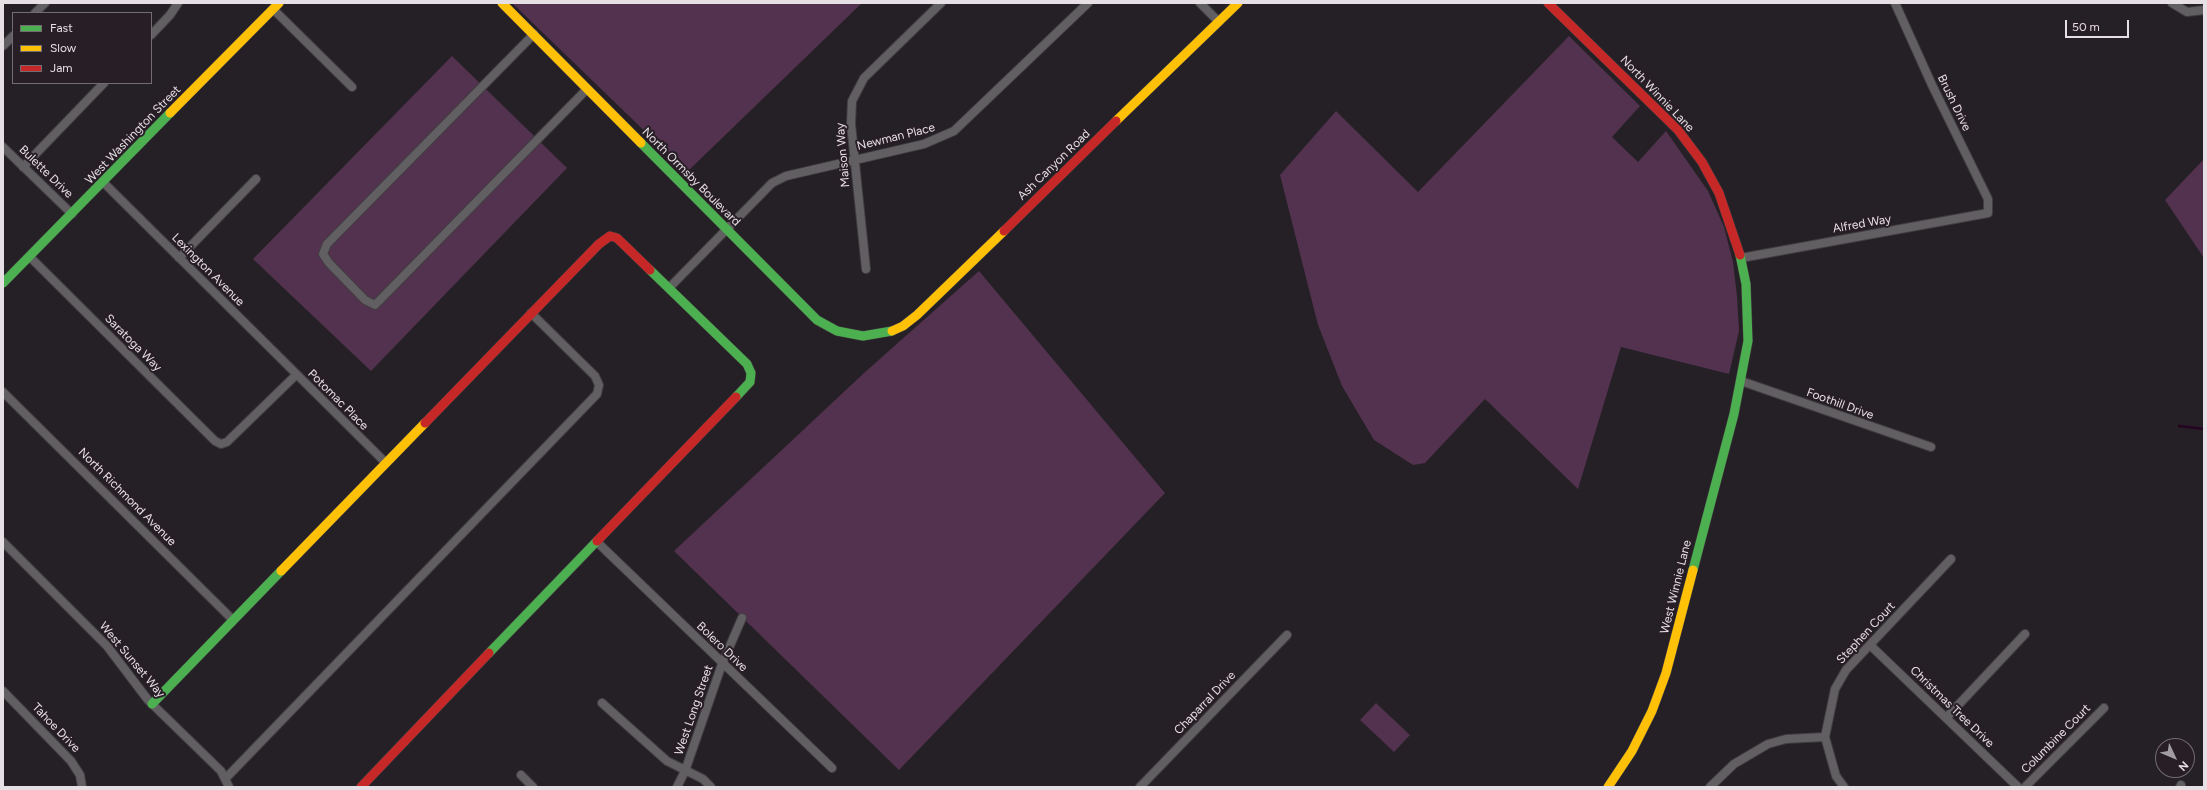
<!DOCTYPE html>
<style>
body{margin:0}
#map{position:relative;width:2207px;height:790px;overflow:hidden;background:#252025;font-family:Figtree,sans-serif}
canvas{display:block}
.frame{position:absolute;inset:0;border:4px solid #e6e0e5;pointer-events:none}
.legend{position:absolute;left:12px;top:12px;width:140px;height:72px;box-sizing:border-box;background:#271e26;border:1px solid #736c72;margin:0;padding:5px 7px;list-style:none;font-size:12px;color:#e6e0e5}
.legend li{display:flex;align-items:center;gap:8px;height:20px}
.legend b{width:20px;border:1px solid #736c72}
.north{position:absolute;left:2155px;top:738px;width:40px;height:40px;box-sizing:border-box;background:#271e26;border:1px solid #736c72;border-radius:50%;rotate:134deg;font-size:11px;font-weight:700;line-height:16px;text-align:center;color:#e6e0e5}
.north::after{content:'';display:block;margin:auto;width:14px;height:18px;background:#a29da2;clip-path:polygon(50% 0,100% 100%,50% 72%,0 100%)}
.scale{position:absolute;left:2065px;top:20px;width:64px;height:18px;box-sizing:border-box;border:2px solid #e6e0e5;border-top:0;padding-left:5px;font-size:12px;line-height:14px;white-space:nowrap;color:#e6e0e5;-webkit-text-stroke:3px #271e26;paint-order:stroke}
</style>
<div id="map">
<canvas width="2207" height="790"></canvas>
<div class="frame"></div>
<ul class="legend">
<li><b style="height:5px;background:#4caf50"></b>Fast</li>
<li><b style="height:5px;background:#ffc107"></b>Slow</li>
<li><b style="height:5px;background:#c62828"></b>Jam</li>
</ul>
<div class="north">N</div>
<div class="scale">50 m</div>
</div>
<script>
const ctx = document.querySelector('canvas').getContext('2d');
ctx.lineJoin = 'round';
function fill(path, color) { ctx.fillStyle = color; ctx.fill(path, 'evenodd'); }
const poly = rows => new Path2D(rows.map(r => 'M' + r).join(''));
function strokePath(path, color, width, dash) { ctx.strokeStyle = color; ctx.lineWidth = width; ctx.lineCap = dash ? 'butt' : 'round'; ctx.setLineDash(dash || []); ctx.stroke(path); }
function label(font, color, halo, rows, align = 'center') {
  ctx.font = font + ' Figtree,sans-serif'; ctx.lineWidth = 4; ctx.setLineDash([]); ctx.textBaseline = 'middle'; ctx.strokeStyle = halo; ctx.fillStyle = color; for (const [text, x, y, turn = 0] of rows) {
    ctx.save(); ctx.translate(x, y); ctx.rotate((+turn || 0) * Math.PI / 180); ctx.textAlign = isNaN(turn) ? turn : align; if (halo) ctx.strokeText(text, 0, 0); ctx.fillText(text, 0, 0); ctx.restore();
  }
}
const green = poly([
 [512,3,862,3,687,172],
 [1569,36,1640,106,1612,137,1638,162,1666,131,1708,191,1724,227,1733,262,1737,296,1739,331,1729,374,1621,347,1578,489,1485,399,1425,463,1413,465,1374,440,1342,386,1318,325,1280,175,1336,111,1418,192],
 [452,56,567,168,371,371,253,259],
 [2204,159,2204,258,2165,200],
 [979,271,1165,493,899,770,674,551,864,373],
 [1376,703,1410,735,1394,752,1360,720]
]);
const stream = poly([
 [2179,426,2204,429]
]);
const street = poly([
 [1200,3,1219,22],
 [2172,3,2187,12,2204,10],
 [273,9,352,87],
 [35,13,45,3],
 [534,34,327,244,323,254,329,263,365,300,375,305,587,89],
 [151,35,170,15,178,3],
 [3,46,13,36],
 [3,147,72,214],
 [23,167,104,83],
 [103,182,386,463],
 [30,257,215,441,221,444,227,442,296,375],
 [179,258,256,179],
 [1741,258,1988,213,1988,199,1932,85,1895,3],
 [866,269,851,124,852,101,864,78,941,3],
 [669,288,772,183,786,176,924,144,954,131,1088,3],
 [1741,381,1931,447],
 [3,392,233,620],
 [3,542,107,646,148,700,221,771,229,787],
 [597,542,832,768],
 [1870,645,2018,787],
 [3,691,71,761,80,775,82,787],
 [602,703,667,761,703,779,711,787],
 [1946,718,2025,634],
 [521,775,533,787],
 [226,778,597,394,599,385,595,376,531,313],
 [677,787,685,771,722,664,742,618],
 [1140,787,1287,635],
 [1710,787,1734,764,1768,744,1786,739,1825,737],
 [1844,787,1836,776,1825,737,1835,689,1846,670,1951,559],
 [2025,787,2104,708],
 [2180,787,2181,785]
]);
const fast = poly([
 [641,143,817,320,837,331,863,336,892,331],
 [650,270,747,364,751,373,750,382,736,397],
 [3,283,170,113],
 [1693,570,1734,414,1748,341,1746,284,1740,255],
 [489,653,597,541],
 [152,704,281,571]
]);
const slow = poly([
 [502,3,641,143],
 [170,113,279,3],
 [1116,121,1238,3],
 [892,331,903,326,917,315,1004,231],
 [281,571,425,423],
 [1608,787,1632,751,1652,711,1666,673,1693,570]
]);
const jam = poly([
 [1548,3,1678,130,1702,162,1719,193,1740,255],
 [1004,231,1116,121],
 [425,423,599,244,610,236,617,238,650,270],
 [597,541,736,397],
 [361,787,489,653]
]);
const streetNames = [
 ["North Winnie Lane",1657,94,46],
 ["Brush Drive",1954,103,64],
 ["West Washington Street",133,135,-46],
 ["Newman Place",896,137,-14],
 ["Maison Way",843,155,-95],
 ["Ash Canyon Road",1054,165,-44],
 ["Bulette Drive",46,172,44],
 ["North Ormsby Boulevard",691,177,45],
 ["Alfred Way",1862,224,-10],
 ["Lexington Avenue",208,270,45],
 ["Saratoga Way",133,343,45],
 ["Potomac Place",338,400,45],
 ["Foothill Drive",1840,404,20],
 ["North Richmond Avenue",127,497,45],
 ["West Winnie Lane",1676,587,-76],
 ["Stephen Court",1866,633,-47],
 ["Bolero Drive",722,647,44],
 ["West Sunset Way",132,660,50],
 ["Chaparral Drive",1205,703,-46],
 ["Christmas Tree Drive",1952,707,44],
 ["West Long Street",694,710,-71],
 ["Tahoe Drive",56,728,46],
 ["Columbine Court",2056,739,-45]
];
fill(green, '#52324e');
strokePath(stream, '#240421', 2.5);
strokePath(street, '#413d41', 10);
strokePath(fast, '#413d41', 10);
strokePath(slow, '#413d41', 10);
strokePath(jam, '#413d41', 10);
strokePath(street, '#625f62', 8);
strokePath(fast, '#4caf50', 9);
strokePath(slow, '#ffc107', 9);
strokePath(jam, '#c62828', 9);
label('12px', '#e6e0e5', '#271e26', streetNames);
</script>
